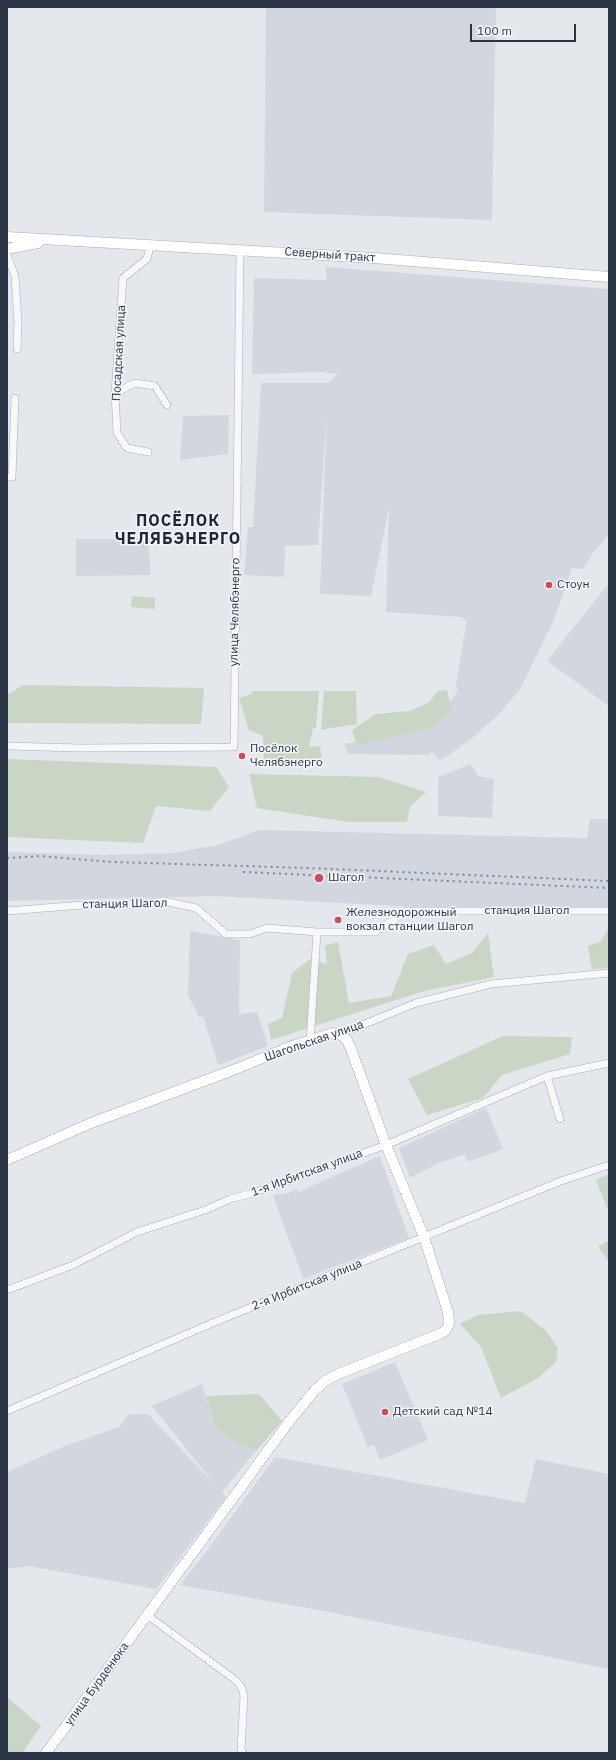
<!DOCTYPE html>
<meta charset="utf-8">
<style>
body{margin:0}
#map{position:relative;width:616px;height:1760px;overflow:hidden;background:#e4e7ec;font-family:"IBM Plex Sans",sans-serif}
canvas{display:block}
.frame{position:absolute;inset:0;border:8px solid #2b3445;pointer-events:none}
.scale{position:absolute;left:470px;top:24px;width:106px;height:18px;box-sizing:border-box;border:2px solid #2b3445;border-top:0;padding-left:5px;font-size:12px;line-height:14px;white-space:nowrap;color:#2b3445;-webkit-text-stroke:3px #f4f6f9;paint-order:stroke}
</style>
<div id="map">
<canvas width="616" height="1760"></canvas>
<div class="frame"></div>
<div class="scale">100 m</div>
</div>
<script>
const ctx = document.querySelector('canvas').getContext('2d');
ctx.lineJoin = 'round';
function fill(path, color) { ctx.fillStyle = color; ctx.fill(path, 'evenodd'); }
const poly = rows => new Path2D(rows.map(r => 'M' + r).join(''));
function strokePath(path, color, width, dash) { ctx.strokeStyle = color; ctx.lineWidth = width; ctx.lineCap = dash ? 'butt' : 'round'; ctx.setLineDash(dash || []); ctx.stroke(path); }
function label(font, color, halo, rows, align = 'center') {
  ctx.font = font + ' "IBM Plex Sans",sans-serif'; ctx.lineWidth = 3; ctx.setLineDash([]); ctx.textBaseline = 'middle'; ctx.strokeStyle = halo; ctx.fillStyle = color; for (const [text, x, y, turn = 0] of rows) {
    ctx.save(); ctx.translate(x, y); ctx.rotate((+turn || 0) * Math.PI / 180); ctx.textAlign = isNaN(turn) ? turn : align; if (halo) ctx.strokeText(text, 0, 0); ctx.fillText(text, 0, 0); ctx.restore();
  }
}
const built = poly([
 [266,7,496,7,492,220,264,212],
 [326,267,609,289,609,534,593,553,583,569,572,568,553,622,520,689,499,714,471,739,446,757,439,760,432,752,428,755,347,754,344,744,407,732,446,706,458,691,456,685,467,620,461,617,386,612,389,508,371,596,320,594,327,409,318,545,285,546,284,577,244,575,248,527,253,527,261,383,328,383,338,374,324,372,252,374,254,278,326,280],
 [229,415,228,454,180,460,183,416],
 [76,539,148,539,151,575,76,576],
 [609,583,609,706,547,661],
 [471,764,478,776,494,779,492,818,438,816,438,777],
 [590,819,609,819,609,909,429,908,216,896,7,901,7,852,104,855,172,853,218,845,259,830,587,838],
 [190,931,240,940,239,1014,257,1012,268,1046,218,1065,203,1017,199,1017,188,995],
 [486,1108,503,1149,468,1162,465,1154,439,1163,410,1178,399,1148],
 [380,1156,409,1238,303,1279,273,1195,285,1194,297,1189,298,1192],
 [395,1362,428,1440,380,1460,374,1445,368,1447,342,1384],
 [202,1384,215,1427,237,1444,257,1450,222,1492,226,1497,156,1589,29,1566,7,1569,7,1472,65,1446,119,1427,129,1414,148,1414,217,1487,152,1406],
 [275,1457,525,1503,536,1459,609,1474,609,1669,329,1612,180,1585,206,1552]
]);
const green = poly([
 [132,596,155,598,155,609,131,607],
 [23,685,204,688,201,724,7,723,7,695],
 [447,690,452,711,429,729,357,745,352,730,376,714,410,711,429,702,438,691],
 [252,691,319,691,316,728,313,728,309,747,320,746,322,758,264,765,263,736,249,730,239,698,252,694],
 [324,691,356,691,357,724,321,730],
 [7,759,216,767,229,787,210,811,156,806,143,843,7,837],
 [249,774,379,777,426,792,410,807,407,822,348,822,257,808],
 [609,928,609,968,592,969,588,946,600,942],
 [488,933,494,977,424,991,271,1040,268,1024,282,1018,292,973,310,959,327,964,325,946,338,942,349,1003,391,996,408,954,434,945,446,964,472,953],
 [503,1036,572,1037,570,1054,502,1075,483,1098,427,1115,408,1079],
 [609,1174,609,1213,596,1180],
 [609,1240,609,1262,598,1247],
 [521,1311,546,1331,558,1348,556,1362,538,1378,501,1398,481,1347,460,1324,477,1315],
 [259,1394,282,1421,257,1450,237,1444,215,1427,206,1396],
 [7,1697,41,1726,22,1753,11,1753,7,1750]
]);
const street = poly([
 [7,255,15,276,18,322,17,349],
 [115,393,135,383,155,386,167,405],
 [148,452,127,448,117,433,115,393,123,278,147,259,150,246],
 [7,477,12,477,15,398],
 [7,746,80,748,234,747,240,249],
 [7,911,95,904,133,905,164,901,196,908,226,934,250,934,267,928,317,932,375,932,407,911,609,911],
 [340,1034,416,1003,491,984,609,973],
 [310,1041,317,932],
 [547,1076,560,1119],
 [7,1290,73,1265,137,1232,205,1210,230,1199,256,1192,386,1145,547,1076,609,1063],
 [7,1411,215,1322,561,1181,609,1165],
 [147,1615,234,1679,241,1686,244,1696,241,1749,243,1753]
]);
const secondary = poly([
 [7,237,374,258,609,277],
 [7,249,38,243],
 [7,1160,91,1123,236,1069,289,1047,333,1033,340,1034,347,1040,351,1049,386,1145,424,1237,448,1312,449,1324,446,1330,442,1333,338,1374,325,1381,315,1390,288,1423,46,1753]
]);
const rail = poly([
 [7,858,40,856,112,862,309,868,609,881],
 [243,872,609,888]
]);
const markers = [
 [549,585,4,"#d1495b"],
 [242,756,4,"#d1495b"],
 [319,878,5,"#d1495b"],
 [338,920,4,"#d1495b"],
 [385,1412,4,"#d1495b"]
];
const streetNames = [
 ["Северный тракт",330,255,4],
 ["Посадская улица",119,353,-87],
 ["улица Челябэнерго",235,612,-89],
 ["станция Шагол",125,904,-1],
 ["станция Шагол",527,911],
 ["Шагольская улица",314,1041,-19],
 ["1-я Ирбитская улица",307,1173,-20],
 ["2-я Ирбитская улица",307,1285,-22],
 ["улица Бурденюка",97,1684,-54]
];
const poiNames = [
 ["Стоун",557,585],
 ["Посёлок",250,749],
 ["Челябэнерго",250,763],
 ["Шагол",328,878],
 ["Железнодорожный",346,913],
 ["вокзал станции Шагол",346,927],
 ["Детский сад №14",393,1412]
];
const districtNames = [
 ["ПОСЁЛОК",178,521],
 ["ЧЕЛЯБЭНЕРГО",178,539]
];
fill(built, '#d2d6de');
fill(green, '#c9d6c5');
strokePath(street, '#a9aeb7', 8);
strokePath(secondary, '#a9aeb7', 11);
strokePath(street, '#f7f8fa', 7);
strokePath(secondary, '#fff', 10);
strokePath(rail, '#7d8696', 2, [2, 4]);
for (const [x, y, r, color] of markers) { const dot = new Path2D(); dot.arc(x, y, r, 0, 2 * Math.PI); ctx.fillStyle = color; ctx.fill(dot); strokePath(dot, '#f4f6f9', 1.5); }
label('12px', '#2b3445', '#f4f6f9', streetNames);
label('12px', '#2b3445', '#f4f6f9', poiNames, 'left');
ctx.letterSpacing = '1px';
label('bold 16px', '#1d2536', '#f4f6f9', districtNames);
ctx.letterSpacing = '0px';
</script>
